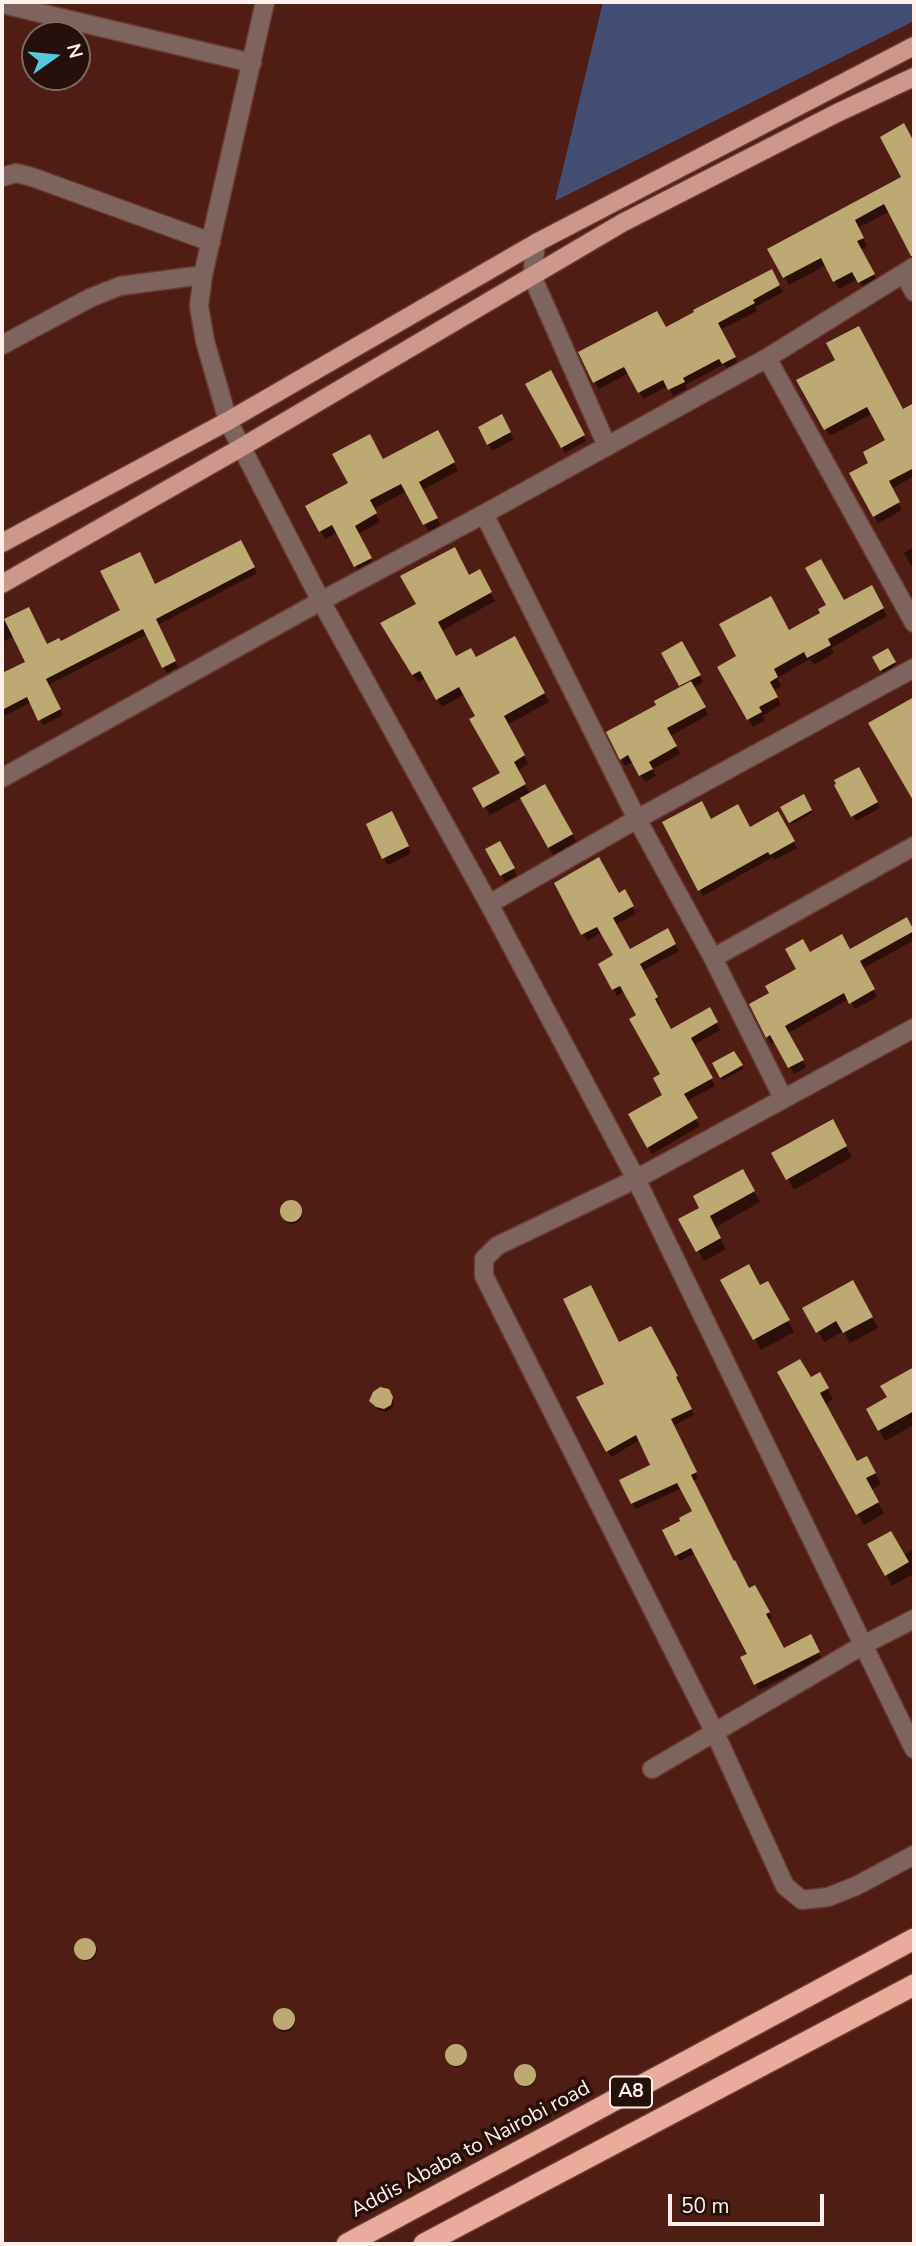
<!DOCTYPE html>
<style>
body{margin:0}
#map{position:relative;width:916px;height:2246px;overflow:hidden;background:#4f1d13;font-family:"Nunito Sans",sans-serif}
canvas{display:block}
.frame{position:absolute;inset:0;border:4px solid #fef1ed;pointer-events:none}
.north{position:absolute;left:21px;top:21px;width:70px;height:70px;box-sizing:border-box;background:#26100b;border:2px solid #7c6a65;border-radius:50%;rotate:75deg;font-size:19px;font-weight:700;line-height:28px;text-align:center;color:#fef1ed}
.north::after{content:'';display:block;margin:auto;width:24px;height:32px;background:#56c9e0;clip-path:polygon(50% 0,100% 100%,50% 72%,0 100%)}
.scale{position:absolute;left:668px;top:2194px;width:156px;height:32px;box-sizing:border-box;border:4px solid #fef1ed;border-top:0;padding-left:9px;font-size:21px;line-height:24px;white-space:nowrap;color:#fef1ed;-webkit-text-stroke:5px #26100b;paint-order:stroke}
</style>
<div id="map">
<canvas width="916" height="2246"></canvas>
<div class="frame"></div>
<div class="north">N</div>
<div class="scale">50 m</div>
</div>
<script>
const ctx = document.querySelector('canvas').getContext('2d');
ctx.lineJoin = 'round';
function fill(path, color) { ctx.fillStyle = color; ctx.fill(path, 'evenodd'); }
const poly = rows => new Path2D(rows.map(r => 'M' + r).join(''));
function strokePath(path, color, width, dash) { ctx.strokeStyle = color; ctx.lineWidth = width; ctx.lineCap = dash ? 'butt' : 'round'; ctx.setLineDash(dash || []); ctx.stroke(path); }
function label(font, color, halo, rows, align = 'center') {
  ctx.font = font + ' "Nunito Sans",sans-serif'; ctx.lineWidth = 7; ctx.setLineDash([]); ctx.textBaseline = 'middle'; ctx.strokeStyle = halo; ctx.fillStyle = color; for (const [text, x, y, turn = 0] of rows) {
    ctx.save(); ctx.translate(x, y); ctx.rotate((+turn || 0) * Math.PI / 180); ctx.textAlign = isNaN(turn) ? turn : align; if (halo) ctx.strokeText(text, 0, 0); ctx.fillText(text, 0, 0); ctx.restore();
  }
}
const green = poly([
 [603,2,914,2,914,21,555,201]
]);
const shadow = poly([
 [904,125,914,144,914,257,890,211,858,228,867,246,860,250,878,282,864,290,858,279,839,289,826,265,789,285,769,249,903,178],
 [771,271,783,292,755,307,757,311,720,330,738,364,727,370,724,364,685,385,687,389,673,396,668,386,643,399,629,373,599,389,580,353,665,329],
 [858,328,914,430,914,476,891,489,902,510,878,523,851,474,871,464,887,441,873,413,830,436,799,381,838,361],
 [550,373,586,441,565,453,544,412],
 [501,417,514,439,492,451,480,428],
 [437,433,458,471,422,490,441,526,429,532,407,491,373,509,380,522,358,534,375,567,360,574,338,532,325,539,308,506,350,483,383,461],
 [241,542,257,573,158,625,178,667,167,673,147,634,48,685,63,715,43,725,31,702,2,717,2,675,80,636,122,611,155,586],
 [914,547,914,571,904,553],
 [479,572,495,601,441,631,456,659,475,659,514,638,549,702,507,725,528,764,517,771,530,794,545,786,578,845,555,858,521,798,490,815,475,789,502,774,477,716,465,694,442,707,426,678,418,682,383,624],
 [871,587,887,616,831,648,834,653,814,665,810,659,777,678,781,686,773,691,781,705,762,716,765,720,753,727,720,668],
 [28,609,36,626,2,642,2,621],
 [682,644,703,682,693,688,708,715,670,736,680,754,652,769,656,776,645,782,633,762,625,766,621,759,659,705,682,688,663,654],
 [887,650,896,665,883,673,874,658],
 [914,699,914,798,871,723],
 [858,770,880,808,856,821,836,786],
 [803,796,812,813,792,824,782,808],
 [778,814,797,848,774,860,773,857,703,896,665,822,711,821,750,829],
 [395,820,411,853,388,865,384,858],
 [500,843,517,876,505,882,488,850],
 [557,883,618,895,624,892,636,914,615,925,629,952,667,931,679,951,642,971,660,1004,657,1006,671,1031,709,1010,720,1030,693,1045,715,1086,686,1101,700,1126,652,1154,630,1115,665,1095,662,1075,638,1016,625,991,617,996,600,965,615,956,602,932,587,941],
 [907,919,914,933,914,940,862,969,877,997,855,1009,849,999,788,1033,806,1067,794,1074,775,1041,771,1044,767,1037,771,994,799,970,809,955,849,951],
 [734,1053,743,1069,723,1080,714,1064],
 [832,1122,852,1157,794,1190,774,1154],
 [742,1171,760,1202,714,1228,726,1249,704,1261,681,1220,702,1208],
 '282 1214a10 10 0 1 1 20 0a10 10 0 1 1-20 0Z',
 [723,1281,760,1287,767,1283,794,1332,761,1350],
 [852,1283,878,1328,850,1343,844,1331,824,1342,805,1309],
 [650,1328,680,1383,678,1384,694,1415,673,1426,698,1478,693,1481,749,1591,754,1587,772,1618,768,1620,784,1650,810,1637,822,1659,759,1690,756,1684,749,1655,696,1553,680,1561,665,1531,694,1512,682,1488,636,1509,632,1503,652,1466,640,1440,611,1457,579,1398,607,1384,619,1344],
 [910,1371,914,1379,914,1425,885,1441,868,1410,889,1398],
 [779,1372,810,1379,819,1374,833,1399,824,1405,856,1464,866,1458,881,1484,871,1490,884,1513,864,1525],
 [387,1391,394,1402,392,1408,386,1412,379,1410,373,1404],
 [870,1545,903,1555,914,1549,914,1582,911,1575,892,1586],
 '77 1951a10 10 0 1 1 20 0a10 10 0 1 1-20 0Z',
 '275 2022a10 10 0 1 1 20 0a10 10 0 1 1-20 0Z',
 '447 2057a10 10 0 1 1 20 0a10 10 0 1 1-20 0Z',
 '516 2077a10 10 0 1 1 20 0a10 10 0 1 1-20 0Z'
]);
const building = poly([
 [904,123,914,142,914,256,911,256,884,204,855,220,864,238,857,241,875,274,858,283,852,272,833,282,821,258,783,278,767,249,901,177,880,137],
 [772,269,780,285,753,300,755,303,718,323,736,357,722,364,719,359,683,378,685,382,668,390,663,380,638,393,624,367,593,383,578,352,657,311,666,327,694,312,693,310],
 [859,326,903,409,914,403,914,468,889,481,900,502,873,517,849,473,868,463,863,452,885,440,867,407,824,430,796,380,835,360,826,343],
 [551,370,585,435,561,448,525,384],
 [502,414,511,432,487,445,478,427],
 [438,430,455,462,419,482,438,518,423,525,401,484,370,500,377,513,355,526,372,558,354,567,332,525,319,532,305,506,348,483,332,454,370,434,383,459],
 [241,540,255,567,156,619,176,661,162,668,143,629,46,679,61,709,38,721,27,697,2,710,2,673,25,662,4,619,29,607,47,644,59,638,61,641,120,610,100,571,140,552,155,584],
 [455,547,469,575,480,569,492,592,438,622,456,656,471,648,476,657,515,636,545,693,504,716,525,755,514,762,526,784,483,808,472,788,500,773,469,719,475,716,459,687,436,700,420,671,412,675,380,623,416,604,400,576],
 [821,559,844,600,872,585,884,608,828,639,831,645,807,658,804,652,774,669,778,677,770,682,778,697,759,707,762,712,747,720,717,667,736,656,719,624,771,596,789,630,820,613,818,609,826,605,805,568],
 [682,641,701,675,679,686,661,653],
 [888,648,896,662,880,671,872,657],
 [691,681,706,707,667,728,677,746,649,762,653,769,639,776,628,755,620,760,606,732,656,705,654,701],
 [914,697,914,802,868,723],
 [859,767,878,802,851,817,834,785,836,784,834,780],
 [545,784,573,834,548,848,520,798],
 [804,794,812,810,789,823,780,807],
 [702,801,711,819,738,804,750,827,778,811,795,841,770,855,768,852,698,891,662,822],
 [392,811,409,846,382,859,366,824],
 [500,841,515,868,500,876,485,849],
 [599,857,619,893,625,889,634,906,613,918,630,949,668,928,676,944,640,964,658,997,655,999,671,1029,710,1007,718,1022,691,1038,713,1078,684,1094,698,1118,647,1148,628,1114,662,1095,653,1078,660,1074,629,1019,636,1015,620,986,612,990,598,964,613,955,597,927,581,935,554,883],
 [907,917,914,931,860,961,875,989,849,1004,844,993,785,1026,804,1060,788,1068,770,1035,766,1038,749,1004,769,993,765,986,796,969,785,949,803,939,810,952,842,934,850,949],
 [734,1051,743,1065,720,1078,712,1063],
 [833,1119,847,1146,786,1180,771,1153],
 [743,1169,755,1191,710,1216,721,1238,696,1252,678,1219,699,1208,693,1196],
 '280 1211a11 11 0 1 1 22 0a11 11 0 1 1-22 0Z',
 [749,1264,760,1285,768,1281,790,1320,753,1340,720,1280],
 [853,1280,873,1317,843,1333,836,1321,816,1333,802,1308],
 [591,1285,619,1342,651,1326,678,1376,676,1377,692,1409,671,1419,697,1472,691,1475,734,1561,735,1560,749,1588,755,1585,770,1612,766,1614,784,1648,811,1634,820,1652,754,1685,740,1657,747,1654,691,1548,675,1556,662,1530,680,1521,679,1518,692,1511,677,1483,631,1504,619,1480,650,1465,636,1435,606,1452,576,1397,604,1384,563,1299],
 [800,1359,811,1377,820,1372,829,1388,820,1393,857,1461,867,1456,876,1473,866,1478,879,1502,856,1515,777,1372],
 [914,1367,914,1411,878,1431,866,1409,887,1397,880,1386],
 [380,1387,389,1389,393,1397,391,1405,384,1409,376,1407,369,1401,373,1392],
 [891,1531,909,1562,885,1576,867,1544],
 '74 1949a11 11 0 1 1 22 0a11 11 0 1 1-22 0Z',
 '273 2019a11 11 0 1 1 22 0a11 11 0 1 1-22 0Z',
 '445 2055a11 11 0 1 1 22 0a11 11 0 1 1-22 0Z',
 '514 2075a11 11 0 1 1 22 0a11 11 0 1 1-22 0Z'
]);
const minor = poly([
 [265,2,203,275,199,306,205,341,228,421,321,601,489,904,636,1179,914,1749],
 [2,4,252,63],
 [2,177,16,173,32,177,211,242],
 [536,243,532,276,607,446],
 [904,273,914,292],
 [2,345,90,298,120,286,203,275],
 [767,358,914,623],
 [484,514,637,819,713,958,783,1098],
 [2,778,321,601,484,514,767,358,914,267],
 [489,904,637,819,914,668],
 [713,958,914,846],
 [914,1028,636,1179,497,1246,484,1259,484,1276,715,1733,785,1886,802,1900,828,1897,856,1886,914,1855],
 [652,1769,865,1644,914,1619]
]);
const major = poly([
 [2,543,228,421,536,243,914,46],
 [2,584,242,447,622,223,837,113,914,77]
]);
const highway = poly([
 [347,2244,914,1939],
 [424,2244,914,1985]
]);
const shields = [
 [631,2092,42]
];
const shieldNames = [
 ["A8",631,2092]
];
const streetNames = [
 ["Addis Ababa to Nairobi road",471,2150,-28]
];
fill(green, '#444d72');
fill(shadow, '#0007');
fill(building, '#bcaa72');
strokePath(minor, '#683b32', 21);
strokePath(major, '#683b32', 21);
strokePath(highway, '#683b32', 24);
strokePath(minor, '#7e645e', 18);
strokePath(major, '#cc978c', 18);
strokePath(highway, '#eaab9d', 21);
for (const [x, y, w] of shields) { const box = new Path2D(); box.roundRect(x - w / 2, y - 15.5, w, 31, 5); ctx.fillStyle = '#26100b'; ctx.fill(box); strokePath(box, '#fef1ed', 2); }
label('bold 19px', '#fef1ed', null, shieldNames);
label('21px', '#fef1ed', '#26100b', streetNames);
</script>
